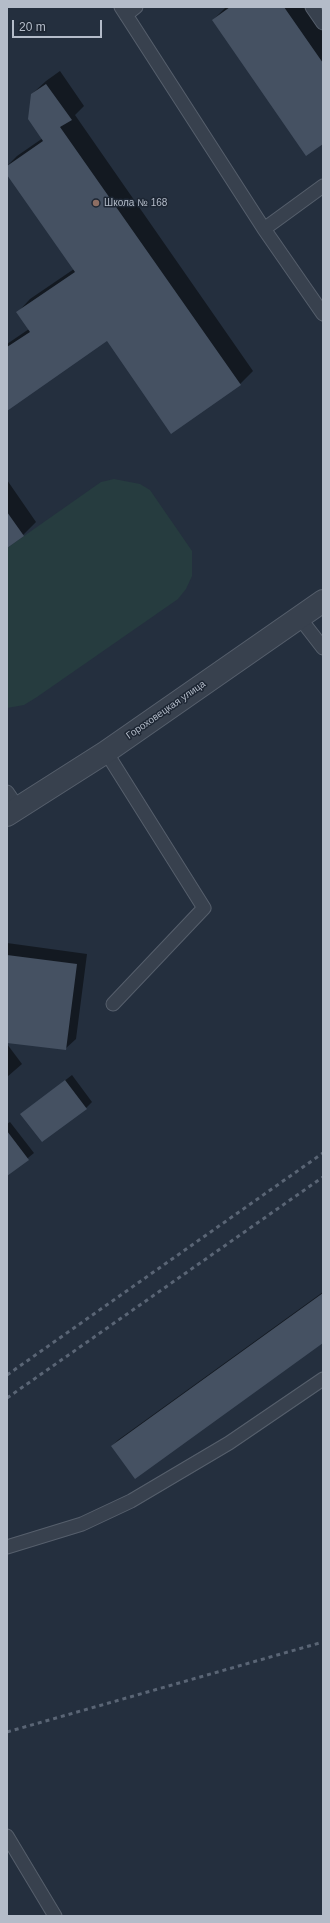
<!DOCTYPE html>
<meta charset="utf-8">
<style>
body{margin:0}
#map{position:relative;width:330px;height:1923px;overflow:hidden;background:#242f3e;font-family:Helvetica,sans-serif}
canvas{display:block}
.frame{position:absolute;inset:0;border:8px solid #b4bcc9;pointer-events:none}
.scale{position:absolute;left:12px;top:20px;width:90px;height:18px;box-sizing:border-box;border:2px solid #b4bcc9;border-top:0;padding-left:5px;font-size:12px;line-height:14px;white-space:nowrap;color:#b4bcc9;-webkit-text-stroke:3px #1d2633;paint-order:stroke}
</style>
<div id="map">
<canvas width="330" height="1923"></canvas>
<div class="frame"></div>
<div class="scale">20 m</div>
</div>
<script>
const ctx = document.querySelector('canvas').getContext('2d');
ctx.lineJoin = 'round';
function fill(path, color) { ctx.fillStyle = color; ctx.fill(path, 'evenodd'); }
const poly = rows => new Path2D(rows.map(r => 'M' + r).join(''));
function strokePath(path, color, width, dash) { ctx.strokeStyle = color; ctx.lineWidth = width; ctx.lineCap = dash ? 'butt' : 'round'; ctx.setLineDash(dash || []); ctx.stroke(path); }
function label(font, color, halo, rows, align = 'center') {
  ctx.font = font + ' Helvetica,sans-serif'; ctx.lineWidth = 3; ctx.setLineDash([]); ctx.textBaseline = 'middle'; ctx.strokeStyle = halo; ctx.fillStyle = color; for (const [text, x, y, turn = 0] of rows) {
    ctx.save(); ctx.translate(x, y); ctx.rotate((+turn || 0) * Math.PI / 180); ctx.textAlign = isNaN(turn) ? turn : align; if (halo) ctx.strokeText(text, 0, 0); ctx.fillText(text, 0, 0); ctx.restore();
  }
}
const green = poly([
 [114,479,140,484,150,490,192,551,192,576,186,589,178,599,37,697,24,705,7,708,7,548,101,482]
]);
const shadow = poly([
 [226,7,308,7,323,28,323,142,213,20],
 [60,71,84,106,75,115,253,371,240,384,107,340,7,410,7,344,29,329,17,313,30,299,74,269,7,173,7,166,17,156,43,138,32,94,46,81],
 [7,480,36,522,23,535,7,547],
 [7,943,87,954,76,1039,65,1049,7,1042],
 [7,1044,22,1064,7,1077],
 [72,1075,92,1102,86,1108,22,1114],
 [10,1122,34,1153,7,1175,7,1124],
 [323,1292,323,1342,112,1446,118,1440]
]);
const building = poly([
 [230,7,284,7,323,63,323,144,306,156,212,20],
 [46,84,72,120,60,127,241,385,171,434,107,341,7,411,7,347,30,332,16,312,75,272,7,175,7,166,43,141,28,119,31,94],
 [7,512,24,536,7,548],
 [7,955,77,964,66,1050,7,1043],
 [65,1080,87,1109,42,1142,20,1114],
 [7,1131,29,1160,7,1176],
 [323,1293,323,1343,135,1479,111,1446]
]);
const service = poly([
 [121,7,264,229,323,314],
 [312,7,323,23],
 [126,15,136,7],
 [264,229,323,186],
 [299,617,323,648],
 [106,752,204,908,113,1004],
 [7,792,18,808],
 [7,1547,82,1524,131,1501,229,1443,323,1379],
 [7,1836,55,1916]
]);
const tertiary = poly([
 [7,815,106,752,323,601]
]);
const rail = poly([
 [7,1375,323,1153],
 [7,1398,323,1177],
 [7,1732,323,1642]
]);
const markers = [
 [96,203,4,"#8d6e63"]
];
const poiNames = [
 ["Школа № 168",104,203]
];
const streetNames = [
 ["Гороховецкая улица",166,710,-35]
];
fill(green, '#263c3f');
fill(shadow, '#0007');
fill(building, '#455162');
strokePath(service, '#565f6c', 15);
strokePath(tertiary, '#565f6c', 24);
strokePath(service, '#38414e', 13);
strokePath(tertiary, '#38414e', 22);
strokePath(rail, '#5a6575', 3, [4, 4]);
for (const [x, y, r, color] of markers) { const dot = new Path2D(); dot.arc(x, y, r, 0, 2 * Math.PI); ctx.fillStyle = color; ctx.fill(dot); strokePath(dot, '#1d2633', 1.5); }
label('10px', '#b4bcc9', '#1d2633', poiNames, 'left');
label('10px', '#b4bcc9', '#1d2633', streetNames);
</script>
